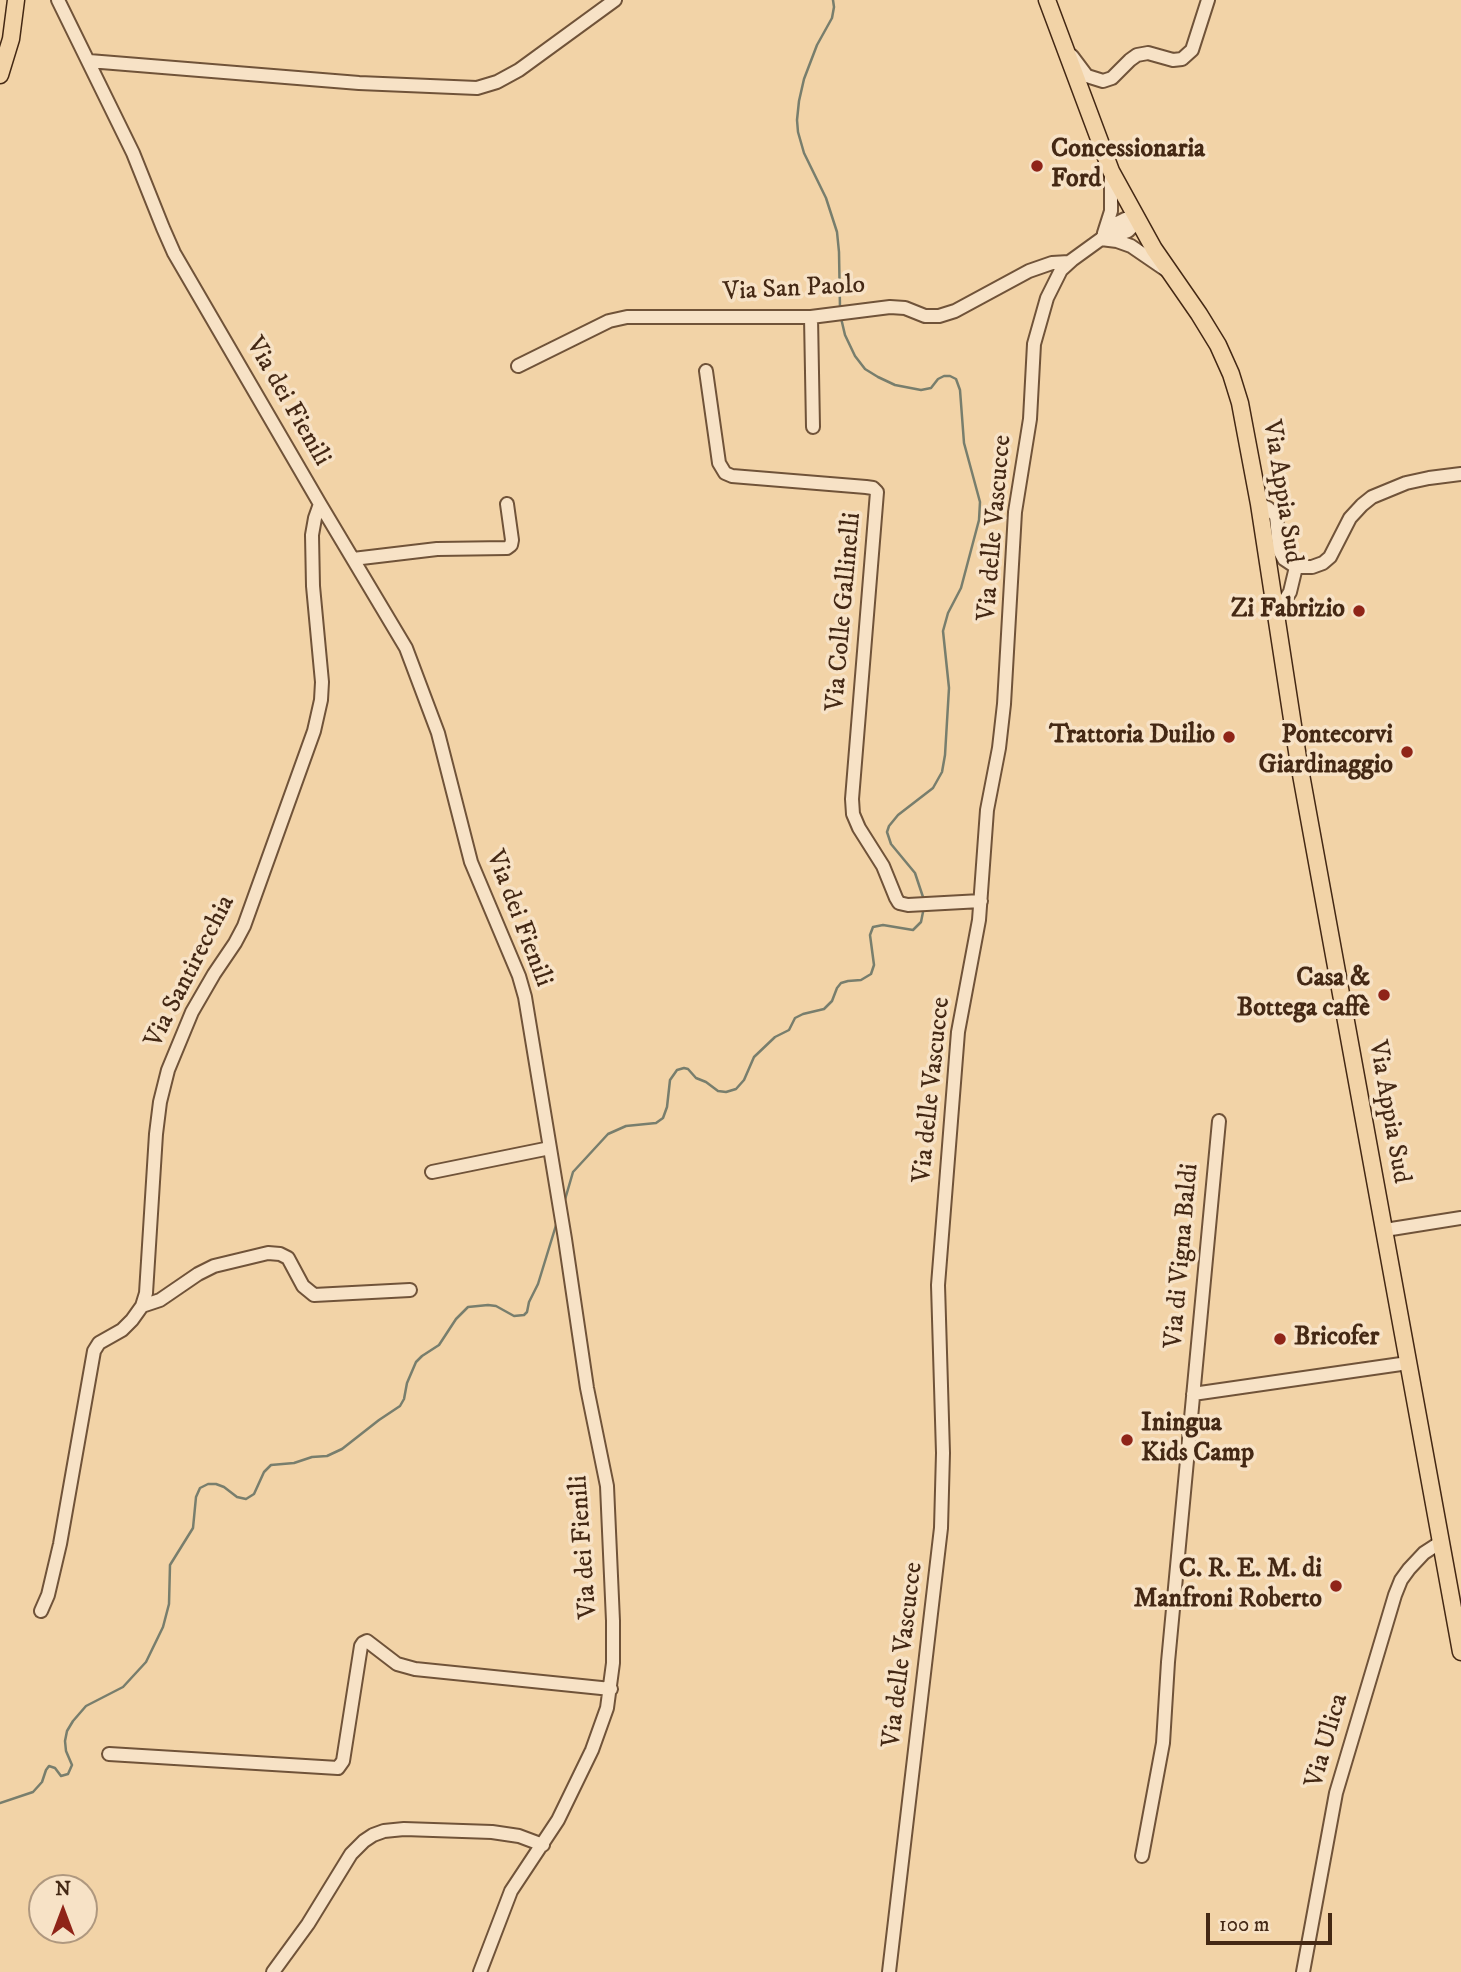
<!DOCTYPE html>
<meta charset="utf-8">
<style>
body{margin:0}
#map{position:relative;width:1461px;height:1972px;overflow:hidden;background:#f2d3a7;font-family:"IM FELL DW Pica",serif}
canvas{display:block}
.north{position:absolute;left:28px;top:1874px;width:70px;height:70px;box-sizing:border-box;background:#f7e2c6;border:2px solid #af987f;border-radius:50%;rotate:0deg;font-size:19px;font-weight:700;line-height:28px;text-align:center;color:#442814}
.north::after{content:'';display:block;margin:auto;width:24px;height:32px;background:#8f2418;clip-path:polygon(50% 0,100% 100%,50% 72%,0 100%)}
.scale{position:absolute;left:1206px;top:1913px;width:126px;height:32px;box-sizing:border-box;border:4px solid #442814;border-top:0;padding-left:9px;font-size:21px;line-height:24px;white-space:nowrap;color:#442814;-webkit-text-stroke:5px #f7e2c6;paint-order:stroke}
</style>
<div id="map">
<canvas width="1461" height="1972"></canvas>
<div class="north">N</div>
<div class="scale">100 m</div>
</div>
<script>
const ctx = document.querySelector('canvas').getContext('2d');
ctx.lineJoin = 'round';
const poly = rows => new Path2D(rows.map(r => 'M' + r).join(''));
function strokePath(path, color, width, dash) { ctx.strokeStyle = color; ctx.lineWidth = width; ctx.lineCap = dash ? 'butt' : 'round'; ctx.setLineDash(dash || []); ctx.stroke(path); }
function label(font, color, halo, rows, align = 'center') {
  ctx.font = font + ' "IM FELL DW Pica",serif'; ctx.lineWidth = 7; ctx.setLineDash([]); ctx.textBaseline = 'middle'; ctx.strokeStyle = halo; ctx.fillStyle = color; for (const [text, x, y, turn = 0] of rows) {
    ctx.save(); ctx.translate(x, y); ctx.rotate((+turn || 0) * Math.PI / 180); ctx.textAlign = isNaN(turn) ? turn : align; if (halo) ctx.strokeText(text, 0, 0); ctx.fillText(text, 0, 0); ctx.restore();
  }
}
const stream = poly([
 [833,0,834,7,832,18,817,45,804,79,799,101,797,120,798,132,804,153,826,198,837,232,839,252,840,308],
 [841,318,845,335,855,356,865,369,878,377,895,385,921,390,931,388,938,379,944,376,950,376,956,379,960,390,964,443,980,502,979,520,961,588,948,613,943,631,949,688,945,755,942,772,933,788,898,815,889,826,887,832,891,844,915,873,924,900],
 [564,1203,573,1172,608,1134,626,1126,656,1123,663,1118,667,1107,670,1080,677,1070,684,1068,688,1069,696,1078,706,1082,718,1091,726,1092,736,1089,744,1080,754,1057,775,1037,789,1030,795,1018,803,1014,824,1009,832,1001,837,988,841,983,848,981,861,980,871,974,874,965,870,935,873,927,883,925,913,930,921,922,924,907],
 [0,1803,33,1792,42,1782,46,1770,49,1766,55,1768,61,1776,68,1774,72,1765,66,1751,65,1741,67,1731,73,1721,86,1706,123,1687,146,1662,163,1627,169,1604,170,1565,193,1528,196,1497,200,1488,208,1484,216,1484,224,1487,237,1497,246,1499,254,1494,264,1472,271,1465,294,1463,312,1457,327,1456,342,1449,379,1420,400,1406,404,1399,407,1383,416,1362,422,1356,439,1345,456,1319,468,1307,488,1305,496,1306,514,1316,524,1315,527,1312,529,1302,538,1284,557,1222]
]);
const minor = poly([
 [58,0,133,153,163,228,174,253,320,504,406,648,438,733,471,862,519,976,525,997,565,1239,587,1388,607,1486,613,1621,613,1663,607,1708,592,1750,558,1820,511,1891,480,1972],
 [1072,56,1087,76,1103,81,1112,78,1130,60,1137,55,1148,53,1173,60,1182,59,1192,50,1208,0],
 [89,61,359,83,477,88,497,82,519,70,615,0],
 [1104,233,1111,211,1111,171],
 [1108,238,1128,231,1134,225,1136,218],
 [1101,239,1117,241,1131,246,1166,270],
 [811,317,813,427],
 [518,366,609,321,627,317,811,317,890,307,905,308,925,316,939,316,955,311,1029,271,1052,263,1069,262],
 [706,371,719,463,725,473,732,476,866,487,873,488,877,492,852,799,853,814,859,828,883,866,896,898,899,903,908,905,981,901],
 [1259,504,1268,508,1276,516,1279,550,1284,559,1296,567,1312,567,1323,563,1330,557,1350,518,1362,505,1372,497,1406,483,1429,478,1461,474],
 [353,559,437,549,507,548,511,545,512,540,507,504],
 [1274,606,1285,600,1290,592,1296,567],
 [432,1172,550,1148],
 [1385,1230,1461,1218],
 [142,1306,160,1300,198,1274,214,1266,268,1253,280,1254,288,1258,303,1286,314,1295,410,1290],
 [1193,1394,1408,1363],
 [41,1611,48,1595,60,1544,94,1351,99,1343,122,1330,132,1320,142,1306,146,1293,156,1134,160,1102,168,1070,192,1012,214,974,235,943,244,926,314,731,321,700,322,682,313,586,312,535,315,518,320,504],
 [109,1754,338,1768,343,1761,361,1646,363,1643,367,1641,397,1664,415,1669,611,1689],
 [1142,1856,1163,1743,1168,1662,1219,1121],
 [273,1972,308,1924,351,1854,364,1841,373,1835,384,1831,404,1829,492,1832,519,1836,543,1845],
 [889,1972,941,1528,943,1453,938,1285,958,1032,979,920,987,810,999,748,1004,704,1015,512,1030,419,1034,344,1047,298,1061,270,1072,260,1101,239,1117,223,1125,219,1136,218],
 [1303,1972,1336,1793,1395,1595,1401,1580,1409,1569,1424,1553,1441,1542]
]);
const major = poly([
 [1047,0,1111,171,1154,249,1199,314,1218,345,1231,374,1240,403,1259,504,1298,758,1461,1652],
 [0,75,11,39,16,0]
]);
const markers = [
 [1037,166,7,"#8f2418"],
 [1359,611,7,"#8f2418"],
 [1229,737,7,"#8f2418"],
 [1407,752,7,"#8f2418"],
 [1384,995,7,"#8f2418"],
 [1280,1339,7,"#8f2418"],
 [1127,1440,7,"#8f2418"],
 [1336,1586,7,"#8f2418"]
];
const poiNames = [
 ["Concessionaria",1051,151,"left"],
 ["Ford",1051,181,"left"],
 ["Zi Fabrizio",1345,611],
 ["Trattoria Duilio",1215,737],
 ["Pontecorvi",1393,737],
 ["Giardinaggio",1393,767],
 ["Casa &",1370,980],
 ["Bottega caffè",1370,1010],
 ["Bricofer",1294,1339,"left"],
 ["Iningua",1141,1425,"left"],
 ["Kids Camp",1141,1455,"left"],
 ["C. R. E. M. di",1322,1571],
 ["Manfroni Roberto",1322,1601]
];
const streetNames = [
 ["Via San Paolo",794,290,-3],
 ["Via dei Fienili",287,402,60],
 ["Via Appia Sud",1281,492,81],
 ["Via delle Vascucce",996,528,-85],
 ["Via Colle Gallinelli",845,612,-85],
 ["Via dei Fienili",518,919,69],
 ["Via Santirecchia",191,972,-63],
 ["Via delle Vascucce",933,1090,-84],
 ["Via Appia Sud",1388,1112,80],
 ["Via di Vigna Baldi",1183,1256,-85],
 ["Via dei Fienili",585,1547,-94],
 ["Via delle Vascucce",904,1655,-83],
 ["Via Ulica",1328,1741,-74]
];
strokePath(stream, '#787e6d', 2.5);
strokePath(minor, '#705339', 16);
strokePath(major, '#442814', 19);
strokePath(minor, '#f7e2c6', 12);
strokePath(major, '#f2d3a7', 16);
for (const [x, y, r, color] of markers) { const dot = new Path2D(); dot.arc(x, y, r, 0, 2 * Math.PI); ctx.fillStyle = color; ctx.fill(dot); strokePath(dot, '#f7e2c6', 2.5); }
label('bold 26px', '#442814', '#f7e2c6', poiNames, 'right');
label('26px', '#442814', '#f7e2c6', streetNames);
</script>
